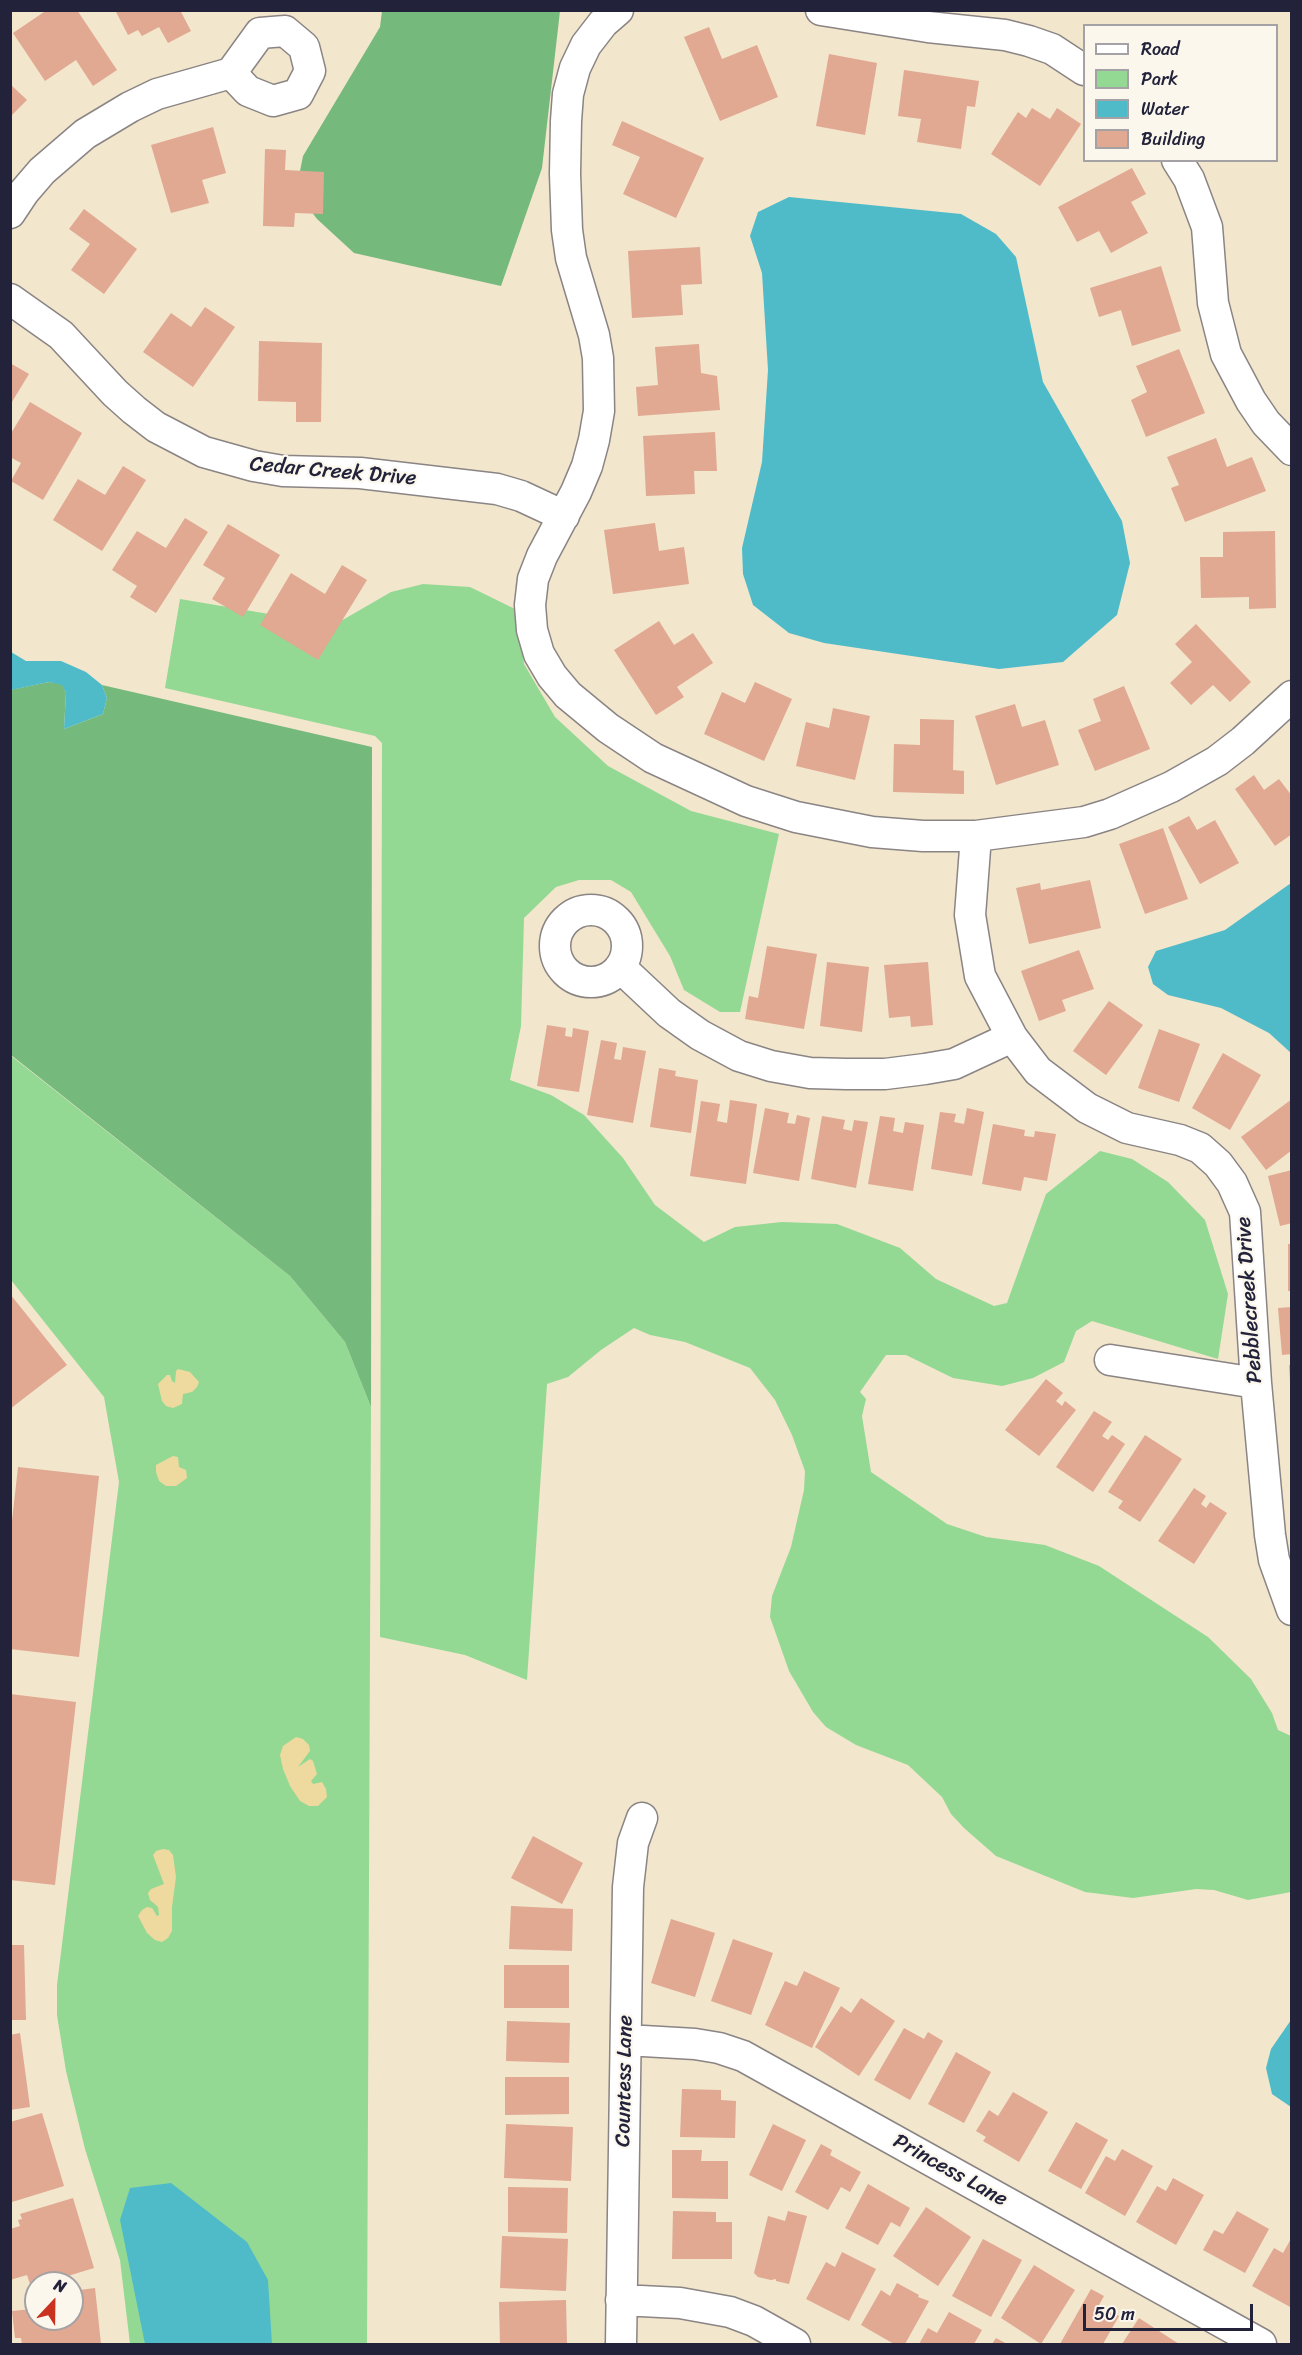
<!DOCTYPE html>
<style>
body{margin:0}
#map{position:relative;width:1302px;height:2355px;overflow:hidden;background:#f2e6cc;font-family:Sriracha,sans-serif}
canvas{display:block}
.frame{position:absolute;inset:0;border:12px solid #22223b;pointer-events:none}
.legend{position:absolute;left:1083px;top:24px;width:195px;height:138px;box-sizing:border-box;background:#fbf7ec;border:2px solid #a4a2a5;margin:0;padding:8px 10px;list-style:none;font-size:18px;color:#22223b}
.legend li{display:flex;align-items:center;gap:12px;height:30px}
.legend b{width:30px;border:2px solid #a4a2a5}
.north{position:absolute;left:24px;top:2271px;width:60px;height:60px;box-sizing:border-box;background:#fbf7ec;border:2px solid #a4a2a5;border-radius:50%;rotate:22deg;font-size:16px;font-weight:700;line-height:24px;text-align:center;color:#22223b}
.north::after{content:'';display:block;margin:auto;width:21px;height:27px;background:#c8321e;clip-path:polygon(50% 0,100% 100%,50% 72%,0 100%)}
.scale{position:absolute;left:1083px;top:2304px;width:170px;height:27px;box-sizing:border-box;border:3px solid #22223b;border-top:0;padding-left:8px;font-size:18px;line-height:21px;white-space:nowrap;color:#22223b;-webkit-text-stroke:4px #fbf7ec;paint-order:stroke}
</style>
<div id="map">
<canvas width="1302" height="2355"></canvas>
<div class="frame"></div>
<ul class="legend">
<li><b style="height:8px;background:#fff"></b>Road</li>
<li><b style="height:16px;background:#93d993"></b>Park</li>
<li><b style="height:16px;background:#4fbbc9"></b>Water</li>
<li><b style="height:16px;background:#e1a892"></b>Building</li>
</ul>
<div class="north">N</div>
<div class="scale">50 m</div>
</div>
<script>
const ctx = document.querySelector('canvas').getContext('2d');
ctx.lineJoin = 'round';
function fill(path, color) { ctx.fillStyle = color; ctx.fill(path, 'evenodd'); }
const poly = rows => new Path2D(rows.map(r => 'M' + r).join(''));
function strokePath(path, color, width, dash) { ctx.strokeStyle = color; ctx.lineWidth = width; ctx.lineCap = dash ? 'butt' : 'round'; ctx.setLineDash(dash || []); ctx.stroke(path); }
function label(font, color, halo, rows, align = 'center') {
  ctx.font = font + ' Sriracha,sans-serif'; ctx.lineWidth = 4.5; ctx.setLineDash([]); ctx.textBaseline = 'middle'; ctx.strokeStyle = halo; ctx.fillStyle = color; for (const [text, x, y, turn = 0] of rows) {
    ctx.save(); ctx.translate(x, y); ctx.rotate((+turn || 0) * Math.PI / 180); ctx.textAlign = isNaN(turn) ? turn : align; if (halo) ctx.strokeText(text, 0, 0); ctx.fillText(text, 0, 0); ctx.restore();
  }
}
const green = poly([
 [423,584,470,587,517,610,524,664,555,717,608,766,691,811,779,834,740,1012,720,1012,684,990,670,956,631,892,611,880,579,880,556,887,524,918,521,1026,510,1080,551,1095,584,1115,623,1158,655,1205,704,1242,735,1227,782,1222,837,1224,900,1248,936,1279,994,1306,1007,1303,1046,1194,1100,1151,1132,1159,1168,1182,1205,1220,1228,1294,1218,1359,1092,1321,1076,1331,1064,1362,1033,1378,1002,1386,953,1378,906,1355,886,1355,860,1392,866,1399,862,1416,871,1472,947,1524,986,1537,1045,1545,1099,1566,1208,1637,1251,1679,1272,1713,1278,1730,1291,1736,1291,1892,1248,1900,1214,1890,1196,1889,1133,1898,1085,1892,996,1856,964,1828,951,1814,942,1797,908,1765,856,1745,826,1727,813,1712,789,1671,770,1617,772,1596,791,1547,804,1490,805,1471,792,1435,775,1400,750,1368,685,1342,650,1335,634,1328,601,1350,568,1377,547,1384,527,1680,465,1655,380,1637,382,743,375,736,165,688,180,599,334,625,391,592],
 [10,1055,290,1276,345,1342,371,1407,367,2344,130,2344,120,2260,85,2149,66,2071,57,2015,57,1985,119,1482,104,1397,11,1280]
]);
const forest = poly([
 [382,11,560,11,542,168,501,286,354,253,317,219,296,191,303,156,380,27],
 [49,682,62,684,66,693,64,729,103,714,107,698,102,685,372,747,371,1407,345,1342,290,1276,11,1055,10,690]
]);
const sand = poly([
 [178,1369,190,1372,199,1382,197,1387,192,1392,183,1394,182,1404,173,1408,166,1406,162,1401,158,1384,167,1375,170,1375,172,1381,175,1383,176,1371],
 [173,1456,178,1457,179,1467,186,1470,187,1478,176,1486,166,1486,159,1481,156,1472,156,1465],
 [296,1737,303,1739,309,1745,310,1751,298,1767,310,1759,313,1761,317,1774,311,1781,313,1784,322,1782,326,1789,327,1797,318,1806,309,1806,300,1801,290,1786,283,1769,280,1755,283,1746],
 [163,1849,169,1850,173,1855,176,1877,172,1907,172,1931,168,1938,162,1942,155,1940,147,1933,138,1916,142,1910,147,1907,152,1908,157,1916,159,1915,158,1907,150,1900,148,1893,151,1889,164,1884,153,1855,156,1851]
]);
const water = poly([
 [789,197,961,214,996,234,1016,257,1043,382,1122,521,1130,563,1117,615,1063,662,999,669,824,643,789,633,753,605,743,574,742,548,762,462,768,370,762,273,750,236,758,212],
 [11,652,26,661,61,661,86,672,102,685,107,698,103,714,64,729,66,693,62,685,49,682,11,690],
 [1291,883,1291,1053,1269,1033,1221,1008,1168,995,1153,984,1148,967,1156,951,1225,930],
 [1291,2020,1291,2107,1272,2094,1266,2068,1271,2049],
 [171,2183,247,2242,268,2280,272,2344,145,2344,120,2220,130,2188]
]);
const building = poly([
 [47,10,77,10,117,70,93,86,76,60,45,81,13,33],
 [115,10,180,10,191,31,168,43,159,27,142,36,138,30,128,35],
 [709,27,722,59,757,45,778,97,720,121,684,37],
 [829,54,877,63,865,135,816,126],
 [904,70,979,81,975,107,967,106,961,149,917,142,921,119,898,116],
 [10,84,27,100,10,117],
 [1032,108,1050,119,1057,108,1081,124,1040,186,991,154,1018,112,1026,118],
 [622,121,704,158,676,218,623,194,640,157,612,145],
 [213,127,226,173,202,180,209,203,171,213,151,145],
 [265,149,286,150,285,170,324,172,323,214,295,213,294,227,263,226],
 [1132,168,1146,194,1131,202,1148,233,1111,253,1099,231,1077,242,1058,207],
 [84,209,137,249,104,294,71,270,90,244,69,229],
 [700,247,702,284,681,285,683,315,632,318,628,251],
 [1161,266,1181,331,1132,346,1121,310,1099,317,1090,288],
 [205,307,235,327,193,387,143,352,171,313,191,327],
 [259,341,322,343,321,422,296,422,296,402,258,401],
 [699,344,701,373,717,376,720,410,638,416,636,387,658,385,655,347],
 [1179,349,1205,413,1146,437,1131,400,1147,392,1136,366],
 [10,363,29,374,10,405],
 [30,402,82,433,43,500,11,481,21,463,10,457,10,435],
 [715,432,717,471,694,471,695,494,646,496,643,436],
 [1216,438,1227,467,1252,457,1266,491,1185,522,1171,488,1179,485,1167,457],
 [123,466,146,480,102,551,53,520,78,479,105,495],
 [185,518,208,532,156,613,130,597,137,586,112,570,137,531,166,548],
 [655,523,659,551,684,547,689,584,613,594,604,530],
 [228,524,280,555,243,617,212,599,225,578,203,565],
 [1275,531,1276,608,1249,609,1249,597,1201,598,1200,557,1223,557,1223,532],
 [342,565,367,580,318,660,260,625,291,573,325,594],
 [659,621,674,645,693,633,713,663,677,687,684,697,656,715,614,650],
 [1196,624,1251,682,1230,702,1213,685,1191,705,1170,683,1192,662,1175,644],
 [755,682,792,699,764,761,704,734,722,692,745,703],
 [1124,686,1150,749,1095,771,1078,730,1101,721,1093,699],
 [1015,704,1022,727,1045,720,1059,765,996,785,975,716],
 [833,708,870,716,855,780,796,766,806,722,829,728],
 [920,719,954,720,953,770,964,771,964,794,893,792,894,744,920,745],
 [1254,775,1264,790,1279,779,1292,796,1292,834,1275,846,1235,789],
 [1189,816,1197,830,1215,820,1239,863,1200,884,1168,827],
 [1163,828,1188,899,1145,914,1119,844],
 [1090,880,1101,928,1029,944,1016,888,1040,883,1041,890],
 [767,946,817,954,804,1029,745,1019,749,996,758,998],
 [1079,950,1094,989,1062,1000,1066,1011,1039,1021,1021,971],
 [827,962,869,967,862,1032,820,1026],
 [928,962,933,1025,911,1027,910,1016,889,1018,884,965],
 [1109,1001,1143,1025,1106,1075,1073,1051],
 [547,1025,566,1028,565,1036,572,1037,573,1028,589,1031,579,1092,537,1086],
 [1159,1029,1200,1044,1179,1102,1138,1088],
 [601,1040,617,1043,614,1059,621,1060,623,1047,646,1051,633,1123,587,1115],
 [1223,1053,1261,1075,1230,1130,1192,1108],
 [659,1068,676,1071,675,1076,698,1080,691,1133,650,1127],
 [1292,1099,1292,1150,1266,1170,1241,1137],
 [730,1100,757,1104,746,1184,690,1176,701,1101,720,1104,717,1121,727,1123],
 [765,1108,789,1113,787,1123,795,1124,797,1115,810,1118,799,1181,753,1173],
 [967,1108,984,1112,972,1176,931,1169,940,1112,956,1114,954,1122,964,1124],
 [822,1116,845,1120,843,1129,852,1131,854,1120,868,1122,856,1188,811,1179],
 [880,1116,895,1118,893,1131,903,1133,905,1122,924,1125,913,1191,868,1184],
 [993,1124,1025,1130,1024,1136,1034,1137,1035,1131,1056,1134,1047,1181,1024,1177,1021,1191,982,1184],
 [1292,1170,1292,1223,1280,1226,1268,1176],
 [1288,1244,1292,1244,1292,1291,1288,1291],
 [10,1294,67,1365,10,1409],
 [1292,1307,1292,1354,1282,1355,1278,1308],
 [1289,1365,1292,1365,1292,1381,1290,1381],
 [1046,1379,1063,1393,1056,1401,1062,1406,1065,1401,1076,1410,1039,1456,1005,1430],
 [1094,1411,1112,1422,1102,1436,1108,1440,1112,1435,1125,1444,1093,1492,1056,1467],
 [1145,1435,1182,1459,1140,1522,1118,1508,1123,1501,1108,1492],
 [18,1467,99,1476,79,1657,10,1649,10,1539],
 [1194,1488,1206,1496,1201,1504,1206,1508,1210,1502,1227,1513,1194,1564,1158,1541],
 [10,1694,76,1702,55,1885,10,1880],
 [533,1836,583,1863,562,1904,511,1878],
 [511,1906,573,1909,572,1951,509,1949],
 [671,1919,715,1933,695,1997,651,1983],
 [733,1939,773,1953,751,2015,711,2001],
 [10,1945,24,1945,26,2020,10,2020],
 [504,1965,569,1965,569,2008,504,2008],
 [804,1971,840,1988,812,2048,765,2025,785,1981,797,1986],
 [861,1998,895,2021,859,2076,815,2047,841,2006,851,2013],
 [507,2021,570,2023,569,2063,506,2061],
 [904,2028,924,2039,928,2032,943,2041,910,2100,874,2080],
 [20,2033,30,2107,10,2110,10,2035],
 [956,2052,991,2072,964,2123,928,2104],
 [505,2077,569,2077,569,2114,505,2115],
 [682,2089,721,2090,721,2100,736,2101,735,2138,680,2137],
 [1013,2092,1048,2112,1019,2162,983,2141,986,2137,976,2131,989,2110,998,2116],
 [42,2113,64,2186,12,2202,10,2122],
 [1076,2122,1108,2140,1081,2189,1048,2171],
 [506,2124,573,2127,571,2181,504,2178],
 [773,2124,806,2140,782,2191,749,2175],
 [821,2144,832,2150,830,2155,861,2172,850,2192,841,2187,828,2210,795,2192],
 [1122,2149,1153,2166,1125,2216,1085,2193,1106,2156,1115,2161],
 [672,2150,702,2150,701,2161,728,2161,728,2199,672,2198],
 [1173,2178,1204,2195,1176,2245,1136,2222,1157,2186,1166,2191],
 [868,2184,910,2208,900,2227,891,2222,878,2245,845,2228],
 [508,2187,568,2188,567,2233,508,2232],
 [73,2198,94,2268,45,2283,36,2283,36,2286,31,2287,27,2275,10,2280,10,2229,20,2226,18,2220,22,2219,20,2214],
 [926,2207,971,2237,938,2286,893,2256],
 [673,2211,716,2212,716,2222,732,2222,732,2259,672,2259],
 [788,2211,807,2216,789,2284,776,2281,776,2279,771,2280,758,2277,754,2273,768,2216,785,2221],
 [1237,2211,1269,2229,1245,2273,1203,2250,1214,2230,1223,2234],
 [502,2236,568,2239,566,2291,500,2288],
 [1292,2237,1292,2308,1252,2286,1274,2248,1283,2253],
 [983,2239,1022,2260,991,2317,952,2296],
 [842,2252,876,2269,849,2321,806,2299,826,2262,835,2267],
 [1034,2265,1075,2290,1041,2344,1001,2318],
 [897,2283,919,2295,918,2297,929,2301,905,2344,894,2344,861,2325,881,2290,890,2296],
 [95,2288,101,2344,22,2344,21,2338,15,2338,12,2311,32,2309,31,2302,36,2301,36,2319,72,2319,72,2291],
 [1091,2289,1104,2296,1099,2305,1119,2316,1103,2344,1060,2344],
 [566,2300,567,2343,500,2344,499,2302],
 [949,2312,982,2330,974,2344,919,2344,928,2328,937,2333],
 [1139,2318,1179,2344,1122,2344],
 [996,2338,1007,2344,992,2344]
]);
const minor = poly([
 [618,10,603,23,586,45,575,68,568,94,566,121,565,174,567,230,571,258,594,335,598,358,599,411,594,440,587,466,576,492,542,556,533,579,530,605,532,630,539,654,552,676,568,695,608,728,653,758,746,801,796,817,872,832,923,836,976,836,1084,822,1110,814,1171,787,1217,761,1243,741,1292,696],
 [821,10,928,27,1005,35,1029,41,1052,49,1084,70],
 [285,31,304,47,310,71,298,94,273,101,248,91,231,73,260,33,285,31],
 [1177,160,1189,179,1207,227,1213,303,1226,354,1251,401,1266,423,1292,450],
 [10,213,24,192,42,171,85,134,130,107,157,94,231,73],
 [10,299,61,335,115,393,134,410,156,427,204,452,254,466,283,471,360,473,497,489,521,496,564,516],
 [976,836,970,915,980,976,1012,1037,1038,1071,1087,1108,1127,1128,1180,1140,1200,1148,1218,1164,1232,1183,1245,1212,1256,1383,1270,1535,1274,1560,1292,1610],
 '555 946a36 36 0 1 1 72 0a36 36 0 1 1-72 0Z',
 [620,967,669,1013,700,1035,739,1056,771,1066,810,1073,846,1074,885,1074,925,1069,954,1064,1012,1037],
 [1110,1360,1256,1383],
 [626,2040,695,2044,719,2048,743,2056,1261,2344],
 [621,2300,680,2303,730,2312,754,2321,795,2344],
 [621,2344,628,1887,633,1843,642,1818]
]);
const streetNames = [
 ["Cedar Creek Drive",333,472,5],
 ["Pebblecreek Drive",1250,1300,-94],
 ["Countess Lane",625,2081,-89],
 ["Princess Lane",950,2171,29]
];
fill(green, '#93d993');
fill(forest, '#76b97d');
fill(sand, '#eeda9e');
fill(water, '#4fbbc9');
fill(building, '#e1a892');
strokePath(minor, '#8a8484', 33);
strokePath(minor, '#fff', 30);
label('21px', '#22223b', '#fbf7ec', streetNames);
</script>
